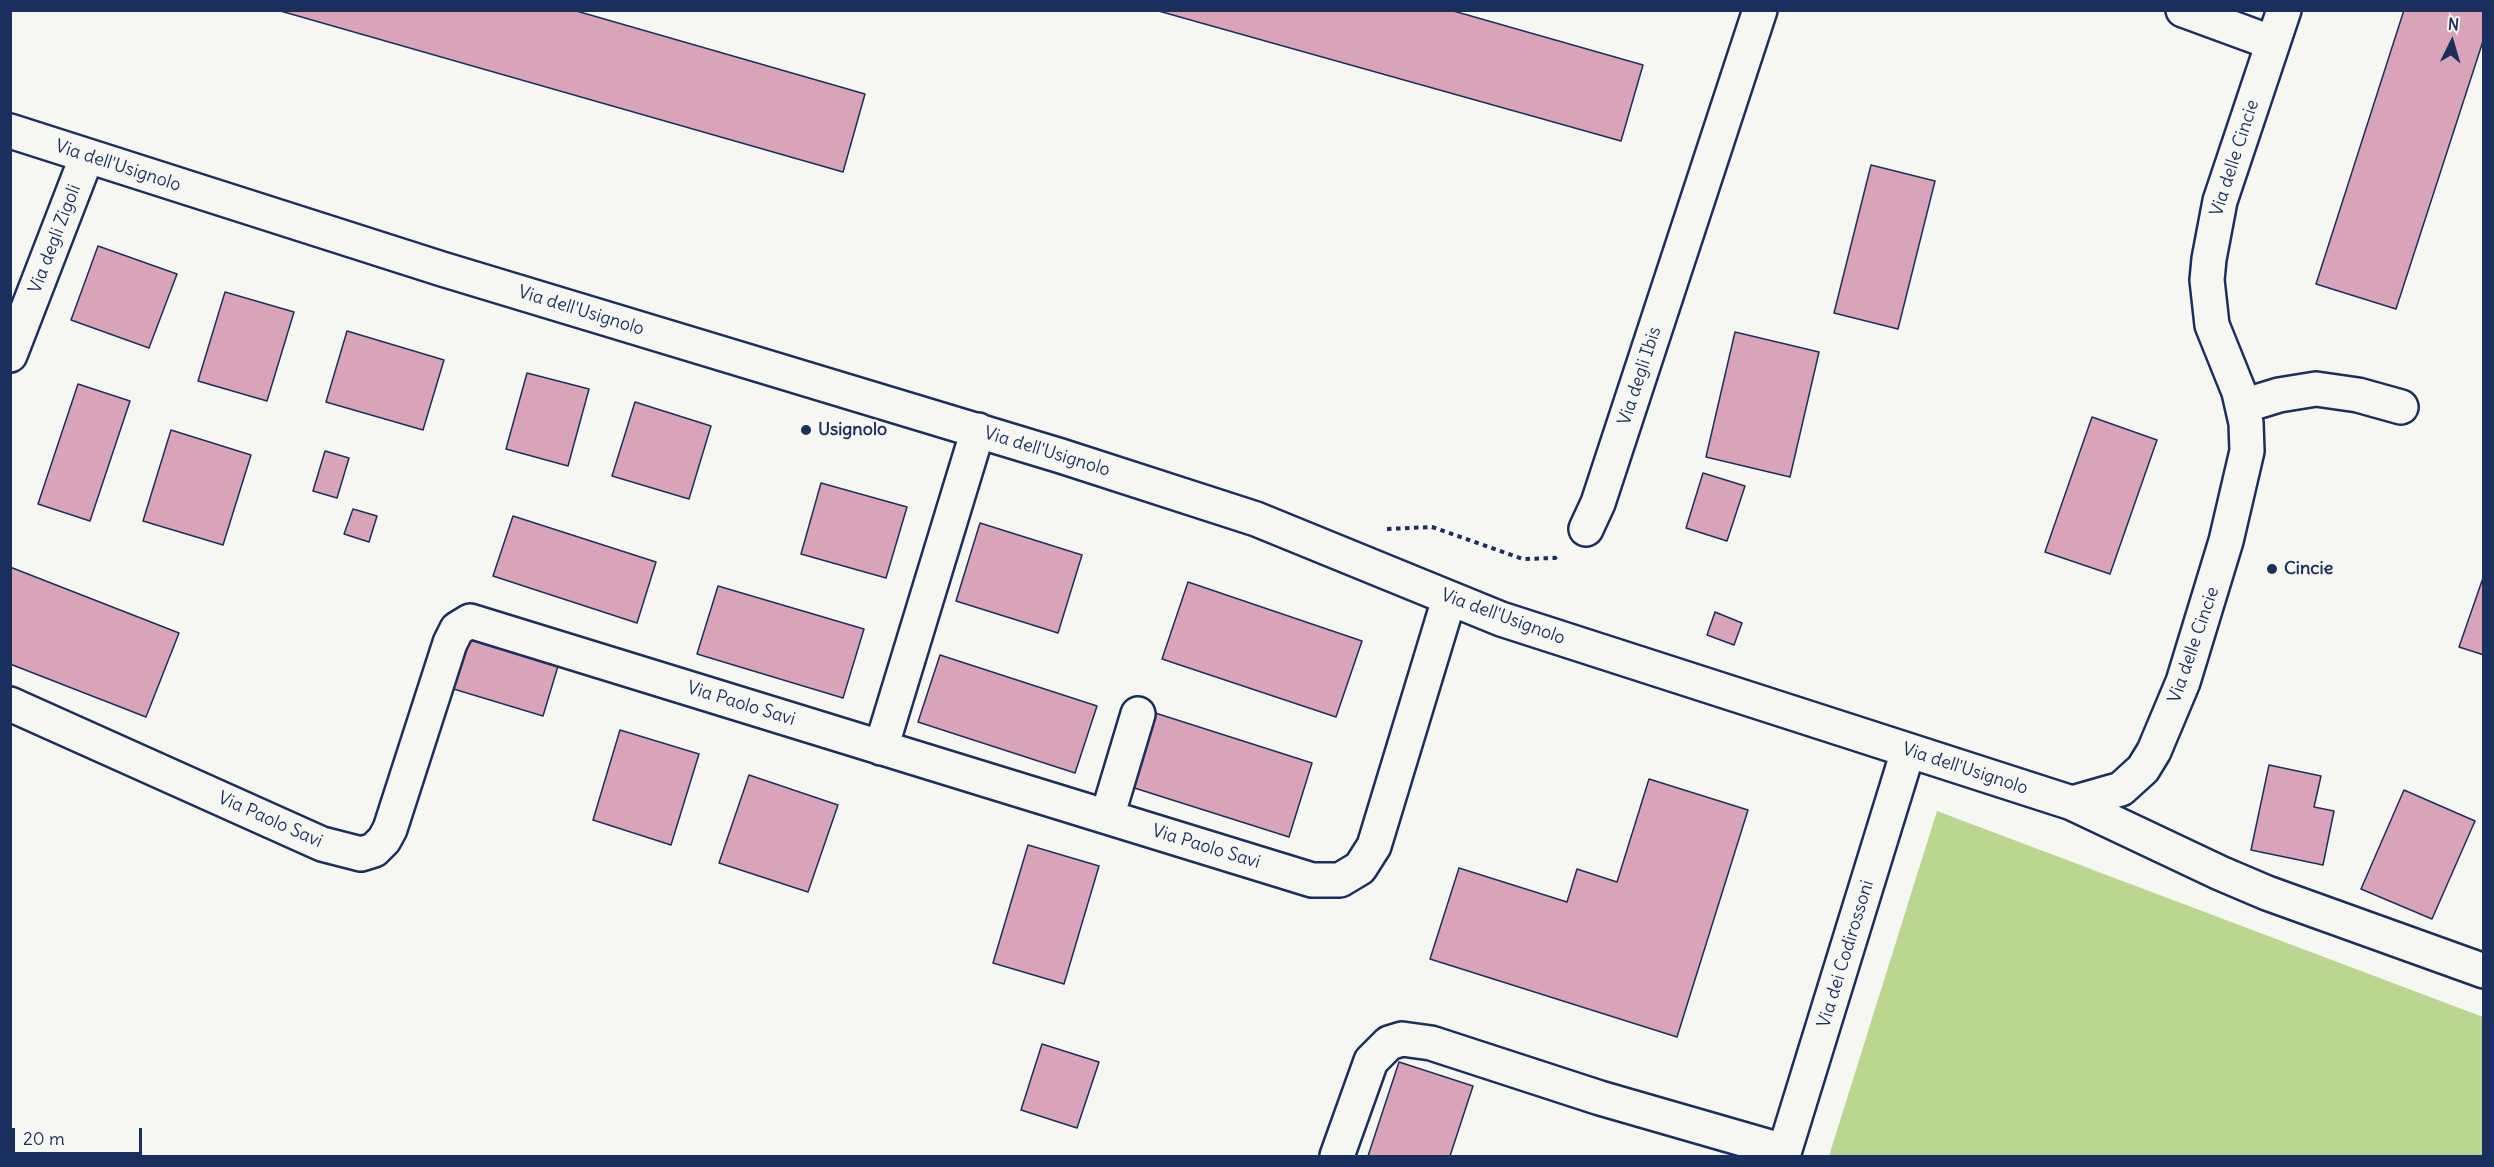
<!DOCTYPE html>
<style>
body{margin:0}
#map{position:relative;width:2494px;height:1167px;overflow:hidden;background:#f6f6f2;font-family:Delius,sans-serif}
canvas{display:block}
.frame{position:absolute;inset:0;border:12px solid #1b2f5e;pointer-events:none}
.north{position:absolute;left:2422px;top:12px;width:60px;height:60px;-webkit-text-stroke:4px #f6f6f2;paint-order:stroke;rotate:5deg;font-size:16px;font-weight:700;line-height:24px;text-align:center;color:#1b2f5e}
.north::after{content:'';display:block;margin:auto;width:21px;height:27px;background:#1b2f5e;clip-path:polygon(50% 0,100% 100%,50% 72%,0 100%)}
.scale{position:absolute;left:12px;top:1128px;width:130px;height:27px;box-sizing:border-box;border:3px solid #1b2f5e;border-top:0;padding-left:8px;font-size:18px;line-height:21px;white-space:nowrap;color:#1b2f5e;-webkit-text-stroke:4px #f6f6f2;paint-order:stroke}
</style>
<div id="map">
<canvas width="2494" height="1167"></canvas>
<div class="frame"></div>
<div class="north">N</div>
<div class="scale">20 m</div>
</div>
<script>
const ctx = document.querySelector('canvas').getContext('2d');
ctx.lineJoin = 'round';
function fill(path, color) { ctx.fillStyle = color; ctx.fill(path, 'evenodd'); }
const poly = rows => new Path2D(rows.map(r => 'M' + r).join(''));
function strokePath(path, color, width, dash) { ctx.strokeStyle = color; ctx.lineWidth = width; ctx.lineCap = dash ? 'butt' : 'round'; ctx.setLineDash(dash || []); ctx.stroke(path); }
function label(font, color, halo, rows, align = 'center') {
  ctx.font = font + ' Delius,sans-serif'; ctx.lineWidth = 4.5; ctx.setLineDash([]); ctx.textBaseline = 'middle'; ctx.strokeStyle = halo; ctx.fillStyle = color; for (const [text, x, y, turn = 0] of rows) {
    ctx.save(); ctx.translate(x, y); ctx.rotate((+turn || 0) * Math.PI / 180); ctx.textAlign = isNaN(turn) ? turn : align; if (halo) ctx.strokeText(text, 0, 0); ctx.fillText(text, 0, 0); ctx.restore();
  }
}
const green = poly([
 [1937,811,2483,1017,2483,1156,1829,1156]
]);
const building = poly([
 [277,10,573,10,865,94,843,172,277,10],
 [1155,10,1450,10,1643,65,1621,141,1155,10],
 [2404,10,2484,10,2484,38,2396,309,2316,284,2404,10],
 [1871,165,1935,181,1898,329,1834,313,1871,165],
 [98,246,177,274,149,348,71,320,98,246],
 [225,292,294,312,267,401,198,381,225,292],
 [347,331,444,360,423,430,326,402,347,331],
 [1735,332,1819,352,1790,477,1706,457,1735,332],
 [527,373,589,389,568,466,506,449,527,373],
 [78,384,130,401,90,521,38,504,78,384],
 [635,402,711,426,689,499,612,476,635,402],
 [2092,417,2157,440,2110,574,2045,552,2092,417],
 [171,430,251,455,223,545,143,521,171,430],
 [325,451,349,458,337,498,313,491,325,451],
 [1703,473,1745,486,1727,541,1686,528,1703,473],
 [821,483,907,507,886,578,801,554,821,483],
 [353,509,377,516,369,542,344,534,353,509],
 [513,516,656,562,637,623,493,576,513,516],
 [980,523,1082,555,1058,633,956,601,980,523],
 [10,567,179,633,146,717,10,664,10,567],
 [2484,575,2484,655,2459,647,2484,575],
 [1188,582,1362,641,1336,717,1162,659,1188,582],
 [718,586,864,629,843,698,697,654,718,586],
 [1715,612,1742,623,1734,645,1707,635,1715,612],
 [463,637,558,666,543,716,447,687,463,637],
 [940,655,1097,706,1075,773,918,722,940,655],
 [1149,711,1312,763,1289,837,1125,785,1149,711],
 [620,730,699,754,671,845,593,820,620,730],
 [2269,765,2321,776,2314,807,2334,811,2323,865,2251,850,2269,765],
 [749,775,838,805,808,892,719,863,749,775],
 [1649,779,1748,810,1677,1037,1430,959,1459,868,1567,902,1577,869,1617,882,1649,779],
 [2404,790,2475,821,2432,919,2361,889,2404,790],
 [1028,845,1099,866,1064,984,993,963,1028,845],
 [1042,1044,1099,1062,1077,1128,1021,1110,1042,1044],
 [1399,1062,1473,1086,1450,1156,1368,1156,1399,1062]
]);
const path = poly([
 [1387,529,1432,527,1523,559,1555,558,1559,554]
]);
const minor = poly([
 [2183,10,2273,43],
 [10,131,442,269,1061,456,1256,519,1501,619,2072,803,2220,873,2267,893,2484,971],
 [10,355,87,156],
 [2243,406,2279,395,2316,389,2358,395,2401,407],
 [1586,529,1598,503,1760,10],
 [10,704,322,844,361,854,374,850,384,840,390,829,450,643,457,629,470,621,1312,880,1340,880,1360,868,1374,846,1449,599],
 [881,748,978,430],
 [2072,803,2121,789,2143,769,2154,751,2183,682,2226,541,2247,451,2246,423,2239,392,2212,325,2207,280,2209,259,2220,201,2284,10],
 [1107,817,1138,714],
 [1337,1156,1371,1061,1389,1043,1402,1039,1431,1043,1600,1098,1784,1151],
 [1783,1156,1908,751]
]);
const markers = [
 [806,430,6,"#1b2f5e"],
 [2272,569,6,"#1b2f5e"]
];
const streetNames = [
 ["Via delle Cincie",2235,158,-72],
 ["Via dell'Usignolo",118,166,18],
 ["Via degli Zigoli",55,239,-69],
 ["Via dell'Usignolo",581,311,17],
 ["Via degli Ibis",1640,376,-72],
 ["Via dell'Usignolo",1047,452,17],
 ["Via dell'Usignolo",1503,617,20],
 ["Via delle Cincie",2194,645,-71],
 ["Via Paolo Savi",741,704,17],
 ["Via dell'Usignolo",1965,769,18],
 ["Via Paolo Savi",270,820,24],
 ["Via Paolo Savi",1206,847,17],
 ["Via dei Codirossoni",1846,954,-73]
];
const poiNames = [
 ["Usignolo",818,430],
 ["Cincie",2284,569]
];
fill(green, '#bbd78f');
fill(building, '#d9a3ba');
strokePath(building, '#1b2f5e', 1.5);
strokePath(minor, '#1b2f5e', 38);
strokePath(path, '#1b2f5e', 4, [4.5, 4.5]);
strokePath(minor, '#f6f6f2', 33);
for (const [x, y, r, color] of markers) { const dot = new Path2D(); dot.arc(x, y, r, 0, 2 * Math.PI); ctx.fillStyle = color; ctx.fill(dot); strokePath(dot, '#f6f6f2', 2); }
label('18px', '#1b2f5e', '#f6f6f2', streetNames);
label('bold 18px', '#1b2f5e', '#f6f6f2', poiNames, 'left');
</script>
